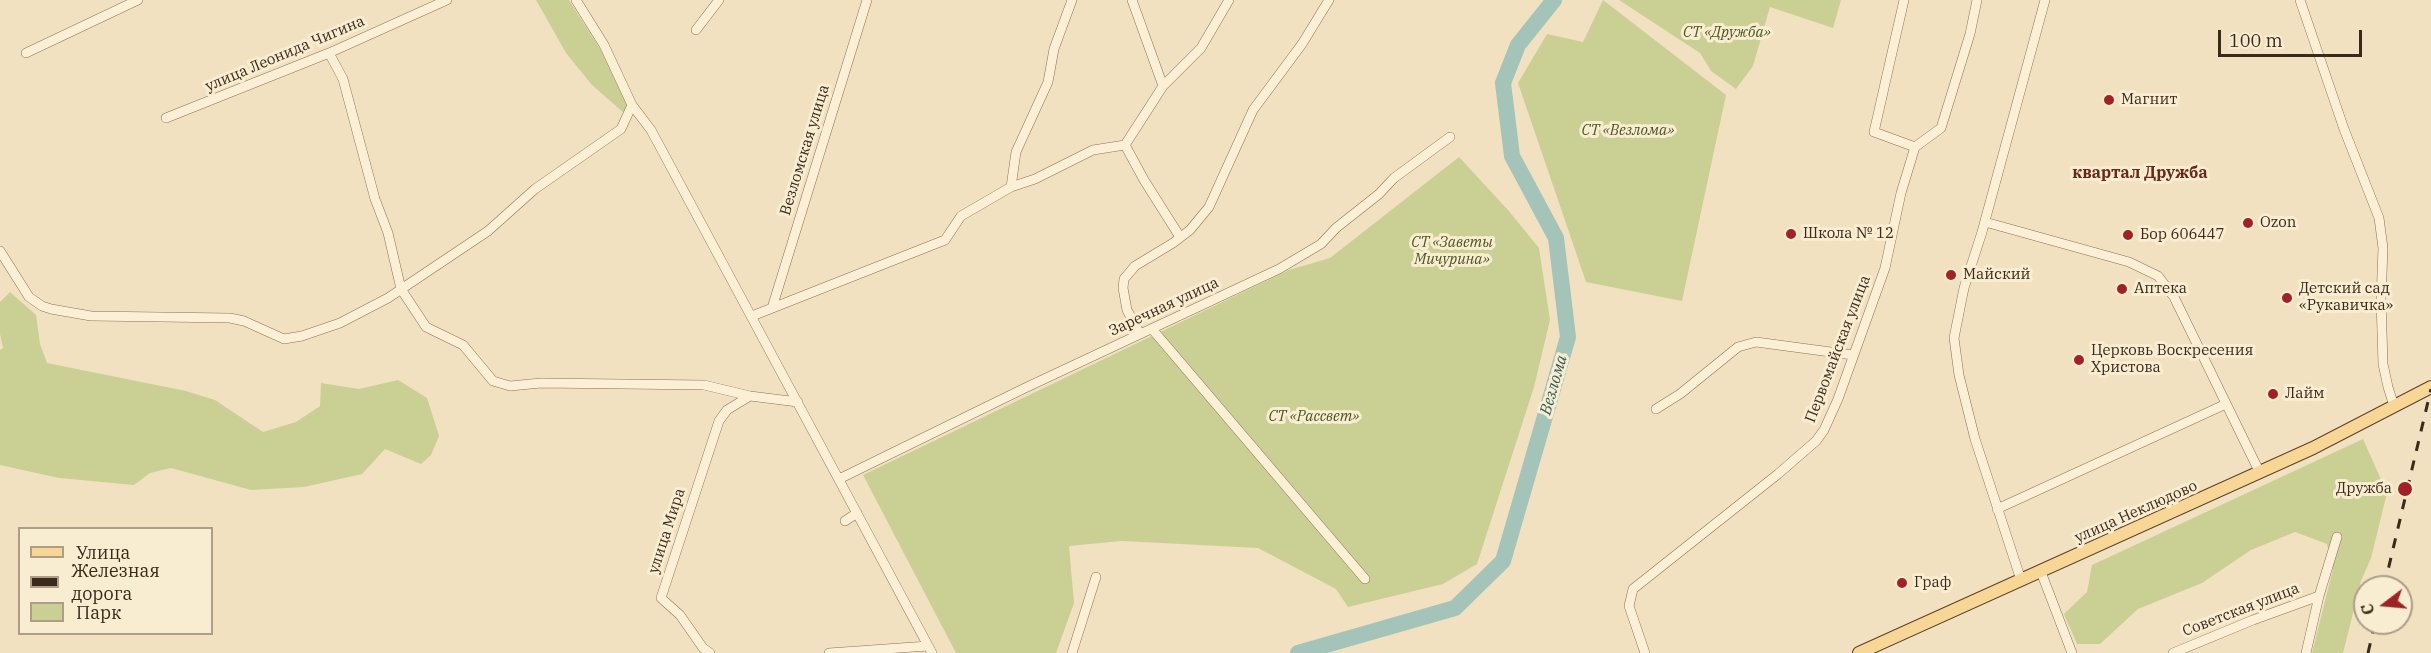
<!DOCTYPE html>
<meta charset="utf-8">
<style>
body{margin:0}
#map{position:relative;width:2431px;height:653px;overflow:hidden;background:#f1e1c1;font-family:"IBM Plex Serif",serif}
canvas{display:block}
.legend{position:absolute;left:18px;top:527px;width:195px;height:108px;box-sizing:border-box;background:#f8ecd1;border:2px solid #ac9e89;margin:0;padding:8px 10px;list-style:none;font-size:18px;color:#3a2a1c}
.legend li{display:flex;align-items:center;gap:12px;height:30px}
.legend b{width:30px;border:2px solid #ac9e89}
.north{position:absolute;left:2353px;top:575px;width:60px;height:60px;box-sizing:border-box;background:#f8ecd1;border:2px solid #ac9e89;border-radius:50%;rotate:254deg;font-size:16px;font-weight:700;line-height:24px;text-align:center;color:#3a2a1c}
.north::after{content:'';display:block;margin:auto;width:21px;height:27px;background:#9f2326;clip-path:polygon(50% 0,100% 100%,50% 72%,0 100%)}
.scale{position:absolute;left:2218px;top:30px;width:144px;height:27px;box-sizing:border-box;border:3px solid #3a2a1c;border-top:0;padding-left:8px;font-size:18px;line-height:21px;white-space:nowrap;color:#3a2a1c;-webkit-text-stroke:4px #f8ecd1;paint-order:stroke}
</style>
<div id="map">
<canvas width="2431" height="653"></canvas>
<ul class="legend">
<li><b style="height:8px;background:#f7d696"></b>Улица</li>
<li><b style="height:8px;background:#3a2a1c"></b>Железная дорога</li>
<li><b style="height:16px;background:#cad094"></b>Парк</li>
</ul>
<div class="north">С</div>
<div class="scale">100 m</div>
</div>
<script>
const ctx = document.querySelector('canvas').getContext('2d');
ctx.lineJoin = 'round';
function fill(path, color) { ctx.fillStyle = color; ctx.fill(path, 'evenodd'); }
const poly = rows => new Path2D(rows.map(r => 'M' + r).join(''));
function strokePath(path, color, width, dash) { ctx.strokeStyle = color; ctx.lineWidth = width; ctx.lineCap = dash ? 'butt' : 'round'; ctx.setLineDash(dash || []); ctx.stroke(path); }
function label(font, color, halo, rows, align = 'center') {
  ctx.font = font + ' "IBM Plex Serif",serif'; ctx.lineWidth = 6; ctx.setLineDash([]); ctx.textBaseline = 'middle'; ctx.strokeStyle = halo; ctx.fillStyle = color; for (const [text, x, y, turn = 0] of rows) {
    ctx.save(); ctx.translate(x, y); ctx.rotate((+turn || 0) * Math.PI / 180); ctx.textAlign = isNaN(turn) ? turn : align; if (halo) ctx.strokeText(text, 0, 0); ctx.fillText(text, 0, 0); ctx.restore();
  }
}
const green = poly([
 [536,0,569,0,607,60,632,105,624,113,592,85,566,53],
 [1603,0,1726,95,1682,301,1586,282,1518,83,1547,34,1583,42],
 [1619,0,1841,0,1833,28,1770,7,1753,66,1736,89,1711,71,1700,53],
 [1459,157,1508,210,1539,248,1550,320,1534,387,1477,564,1443,584,1348,607,1336,589,1258,548,1122,541,1069,546,1074,603,1056,653,956,653,863,475,1289,270,1330,258],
 [10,292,36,315,40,344,47,363,186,391,215,400,263,432,296,422,320,406,321,383,359,389,398,380,427,398,439,436,431,455,421,464,385,449,362,474,304,487,251,490,171,468,150,473,134,485,59,478,0,465,0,350,3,348,0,334,0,302],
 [2363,439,2387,493,2371,558,2361,581,2343,653,2312,653,2333,569,2327,544,2295,532,2251,550,2202,583,2138,609,2100,644,2077,644,2064,614,2087,592,2092,565]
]);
const river = poly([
 [1298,653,1455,608,1503,561,1568,337,1556,238,1512,156,1503,83,1518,45,1554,0]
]);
const minor = poly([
 [576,0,604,45,632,105,651,130,932,653],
 [1132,0,1163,86],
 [1904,0,1874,132,1915,147],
 [2300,0,2344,129,2379,218,2383,248,2381,300,2383,364,2388,387,2394,406],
 [696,30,719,0],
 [26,53,138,0],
 [329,53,343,79,375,199,388,233,401,289,426,327,463,345,493,381,510,386,541,383,704,385,750,396,798,402],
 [166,118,329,53,447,0],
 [1125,145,1163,86,1201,48,1229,0],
 [1915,147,1941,128,1970,34,1977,0],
 [1011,187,1016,152,1048,82,1054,49,1072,0],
 [1985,222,2129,262,2158,276,2174,297,2260,473],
 [0,251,29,297,42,306,51,309,91,316,230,318,244,321,284,339,302,336,340,323,388,298,488,231,535,189,621,129,632,105],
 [772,308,867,0],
 [752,316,945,240,961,216,1011,187,1035,179,1093,150,1125,145,1144,180,1180,237],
 [1152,329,1365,579],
 [1140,334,1127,310,1123,288,1124,279,1135,266,1173,243,1190,230,1209,207,1253,110,1302,44,1329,0],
 [1656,409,1680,394,1738,347,1756,342,1853,355],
 [839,479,1025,388,1279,269,1321,244,1336,228,1379,194,1394,178,1450,137],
 [1997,509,2226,404],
 [845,521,857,513],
 [2041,572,2072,653],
 [2021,580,1975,439,1959,375,1954,338,1964,288,1982,232,2045,0],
 [710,653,703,648,680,615,661,598,719,421,727,410,750,396],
 [829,653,928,646],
 [1072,653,1096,577],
 [1645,653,1629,606,1633,589,1778,474,1816,441,1824,430,1838,399,1885,268,1901,193,1915,147],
 [2173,653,2253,620,2319,596],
 [2306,653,2319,596,2337,537]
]);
const major = poly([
 [1859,653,2313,448,2431,387]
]);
const rail = poly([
 [2384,587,2431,389],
 [2368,653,2375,623]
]);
const markers = [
 [2109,100,6,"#9f2326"],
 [2248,223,6,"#9f2326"],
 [1791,234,6,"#9f2326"],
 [2128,235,6,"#9f2326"],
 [1951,275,6,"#9f2326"],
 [2122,289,6,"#9f2326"],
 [2287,298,6,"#9f2326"],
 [2079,360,6,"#9f2326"],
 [2273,394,6,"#9f2326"],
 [2405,489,8,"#9f2326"],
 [1902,583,6,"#9f2326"]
];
const parkNames = [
 ["СТ «Дружба»",1727,33],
 ["СТ «Везлома»",1628,131],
 ["СТ «Заветы",1452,243],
 ["Мичурина»",1452,260],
 ["СТ «Рассвет»",1314,417]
];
const streetNames = [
 ["улица Леонида Чигина",285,54,-23],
 ["Везломская улица",805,150,-73],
 ["Заречная улица",1164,307,-25],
 ["Первомайская улица",1838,349,-69],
 ["улица Неклюдово",2136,512,-24],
 ["улица Мира",667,531,-72],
 ["Советская улица",2241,610,-21]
];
const poiNames = [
 ["Магнит",2121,100],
 ["Ozon",2260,223],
 ["Школа № 12",1803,234],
 ["Бор 606447",2140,235],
 ["Майский",1963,275],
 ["Аптека",2134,289],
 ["Детский сад",2299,289],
 ["«Рукавичка»",2299,306],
 ["Церковь Воскресения",2091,351],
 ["Христова",2091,368],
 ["Лайм",2285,394],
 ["Дружба",2392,489,"right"],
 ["Граф",1914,583]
];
const neighbourhoodNames = [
 ["квартал Дружба",2140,173]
];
const waterNames = [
 ["Везлома",1554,385,-74]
];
fill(green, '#cad094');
strokePath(river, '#a4c3b9', 16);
strokePath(minor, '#8b7257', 10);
strokePath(major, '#59402c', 14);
strokePath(minor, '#fbefd5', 9);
strokePath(major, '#f7d696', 12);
strokePath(rail, '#3a2a1c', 3, [10, 10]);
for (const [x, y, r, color] of markers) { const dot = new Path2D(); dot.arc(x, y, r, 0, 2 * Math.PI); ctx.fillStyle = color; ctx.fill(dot); strokePath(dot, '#f8ecd1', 2); }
label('italic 15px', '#4b5822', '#f8ecd1', parkNames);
label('15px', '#3a2a1c', '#f8ecd1', streetNames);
label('15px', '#3a2a1c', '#f8ecd1', poiNames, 'left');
label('bold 16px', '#6a2819', '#f8ecd1', neighbourhoodNames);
label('italic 16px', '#2b5b57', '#f8ecd1', waterNames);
</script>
